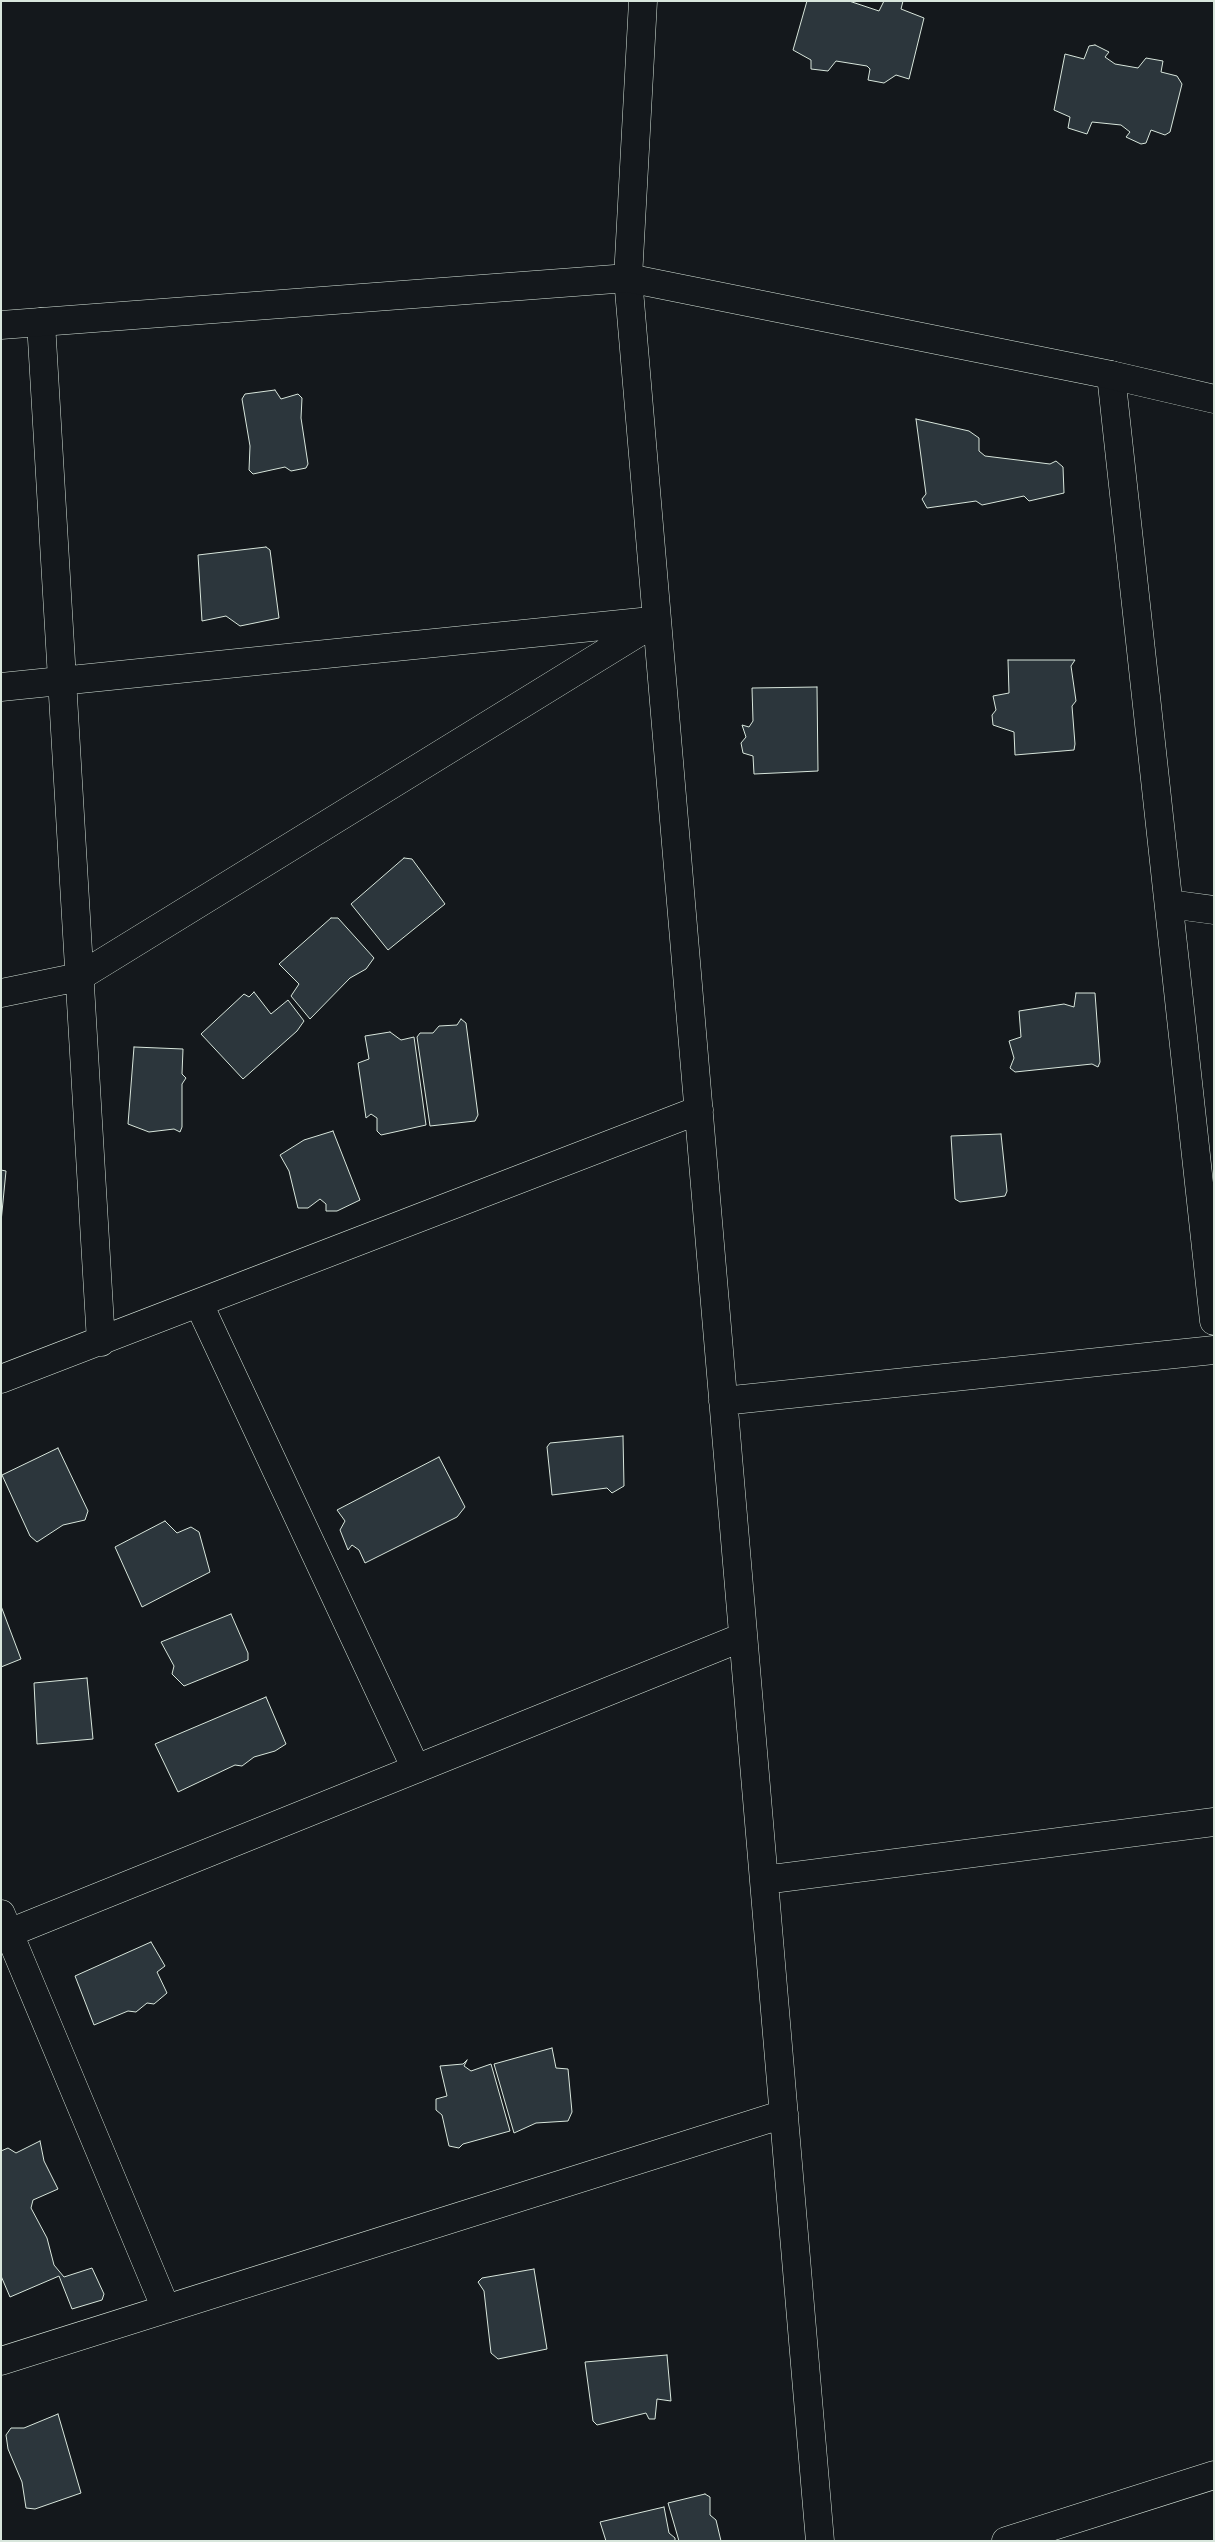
<!DOCTYPE html>
<style>
body{margin:0}
#map{position:relative;width:1215px;height:2542px;overflow:hidden;background:#14181c;font-family:"Sofia Sans Condensed",sans-serif}
canvas{display:block}
.frame{position:absolute;inset:0;border:2px solid #d8e6dc;pointer-events:none}
</style>
<div id="map">
<canvas width="1215" height="2542"></canvas>
<div class="frame"></div>
</div>
<script>
const ctx = document.querySelector('canvas').getContext('2d');
ctx.lineJoin = 'round';
function fill(path, color) { ctx.fillStyle = color; ctx.fill(path, 'evenodd'); }
const poly = rows => new Path2D(rows.map(r => 'M' + r).join(''));
function strokePath(path, color, width, dash) { ctx.strokeStyle = color; ctx.lineWidth = width; ctx.lineCap = dash ? 'butt' : 'round'; ctx.setLineDash(dash || []); ctx.stroke(path); }
const building = poly([
 [807,1,849,1,879,11,884,1,903,1,901,9,924,18,909,79,896,75,884,83,868,80,870,69,867,66,836,61,828,71,811,69,811,60,793,50,807,1],
 [1095,45,1109,52,1105,57,1115,64,1138,68,1146,58,1163,61,1161,72,1177,76,1182,84,1170,132,1165,135,1151,130,1146,143,1141,144,1126,137,1130,132,1121,125,1092,122,1087,134,1068,128,1070,117,1054,110,1065,54,1084,59,1089,46,1095,45],
 [275,390,281,399,298,394,302,398,301,418,308,464,306,468,291,471,285,467,253,474,249,470,250,446,242,399,245,394,275,390],
 [916,419,969,431,979,438,979,451,985,456,1050,464,1056,461,1063,467,1064,493,1029,501,1024,496,982,505,976,501,927,508,922,499,926,494,916,419],
 [266,547,270,550,279,618,240,626,226,616,202,621,198,555,266,547],
 [1008,660,1075,660,1071,666,1076,701,1072,706,1075,744,1074,750,1015,755,1014,732,993,725,992,715,996,710,993,696,1009,693,1008,660],
 [817,687,818,771,754,774,753,756,743,753,741,743,746,737,742,725,749,727,753,721,752,688,817,687],
 [404,858,412,859,445,904,388,950,351,904,404,858],
 [331,918,338,918,374,958,366,969,350,978,310,1019,291,996,299,984,279,964,331,918],
 [254,992,271,1014,288,1000,304,1021,297,1031,243,1079,201,1034,244,994,249,997,254,992],
 [1076,993,1095,993,1100,1062,1098,1067,1092,1064,1015,1072,1010,1068,1014,1058,1009,1041,1021,1037,1019,1011,1064,1004,1074,1007,1076,993],
 [461,1019,466,1023,478,1115,475,1121,430,1126,417,1037,420,1033,433,1033,439,1026,457,1025,461,1019],
 [390,1032,401,1040,414,1037,426,1125,381,1135,377,1131,377,1118,371,1114,366,1118,358,1063,369,1059,365,1036,390,1032],
 [134,1047,183,1049,182,1074,186,1078,182,1084,182,1127,180,1132,174,1129,149,1132,128,1124,134,1047],
 [333,1131,360,1200,337,1211,326,1211,326,1204,320,1199,308,1208,298,1208,289,1171,280,1155,304,1140,333,1131],
 [1001,1134,1007,1191,1005,1196,960,1202,955,1199,951,1136,1001,1134],
 [1,1170,6,1171,1,1222,1,1170],
 [623,1436,624,1486,612,1493,607,1488,552,1495,547,1447,550,1443,623,1436],
 [58,1448,88,1511,85,1520,63,1525,37,1542,30,1536,2,1475,58,1448],
 [439,1457,465,1507,457,1517,365,1563,359,1550,352,1545,348,1550,340,1530,345,1521,337,1510,439,1457],
 [165,1521,177,1533,191,1527,199,1532,210,1572,142,1607,115,1547,165,1521],
 [1,1606,21,1659,1,1667,1,1606],
 [231,1614,248,1653,248,1660,184,1686,172,1674,174,1666,161,1642,231,1614],
 [87,1678,93,1739,37,1744,34,1683,87,1678],
 [266,1697,286,1744,275,1751,254,1757,242,1766,235,1765,178,1792,155,1744,266,1697],
 [151,1942,165,1966,157,1972,167,1993,154,2004,147,2003,136,2012,128,2011,94,2025,75,1976,151,1942],
 [552,2048,556,2068,568,2069,572,2112,568,2121,536,2123,514,2133,494,2064,552,2048],
 [467,2060,464,2066,471,2071,491,2064,510,2131,463,2144,459,2148,449,2146,442,2115,436,2110,436,2099,447,2096,440,2066,463,2064,467,2060],
 [40,2141,44,2161,58,2189,33,2200,31,2208,47,2238,54,2265,64,2277,92,2268,104,2294,102,2300,72,2309,59,2276,10,2297,1,2276,1,2151,8,2148,16,2153,40,2141],
 [534,2269,547,2349,498,2359,491,2353,484,2291,478,2282,482,2278,534,2269],
 [667,2355,671,2401,657,2399,655,2419,649,2419,646,2413,597,2425,593,2421,585,2362,667,2355],
 [58,2414,81,2493,35,2509,26,2508,22,2482,8,2449,6,2435,11,2428,24,2428,58,2414],
 [705,2494,710,2497,710,2515,716,2520,721,2541,679,2541,668,2503,705,2494],
 [664,2507,669,2533,675,2538,675,2541,606,2541,600,2522,664,2507]
]);
const minor = poly([
 [628,278,820,2541],
 [41,322,101,1342],
 [1111,375,1214,1321],
 [1,687,651,621],
 [1169,904,1214,910],
 [1,993,79,977,657,621],
 [199,1304,416,1769],
 [1,1379,699,1110],
 [723,1401,1214,1350],
 [764,1880,1214,1822],
 [1,1914,166,2309],
 [9,1933,743,1637],
 [1,2361,784,2114],
 [1006,2541,1214,2475]
]);
const tertiary = poly([
 [628,278,643,1],
 [1,325,628,278,1111,375,1214,399]
]);
fill(building, '#2c363c');
strokePath(building, '#d8e6dc', 1);
strokePath(minor, '#d8e6dc', 29);
strokePath(tertiary, '#d8e6dc', 29);
strokePath(minor, '#14181c', 28);
strokePath(tertiary, '#14181c', 28);
</script>
